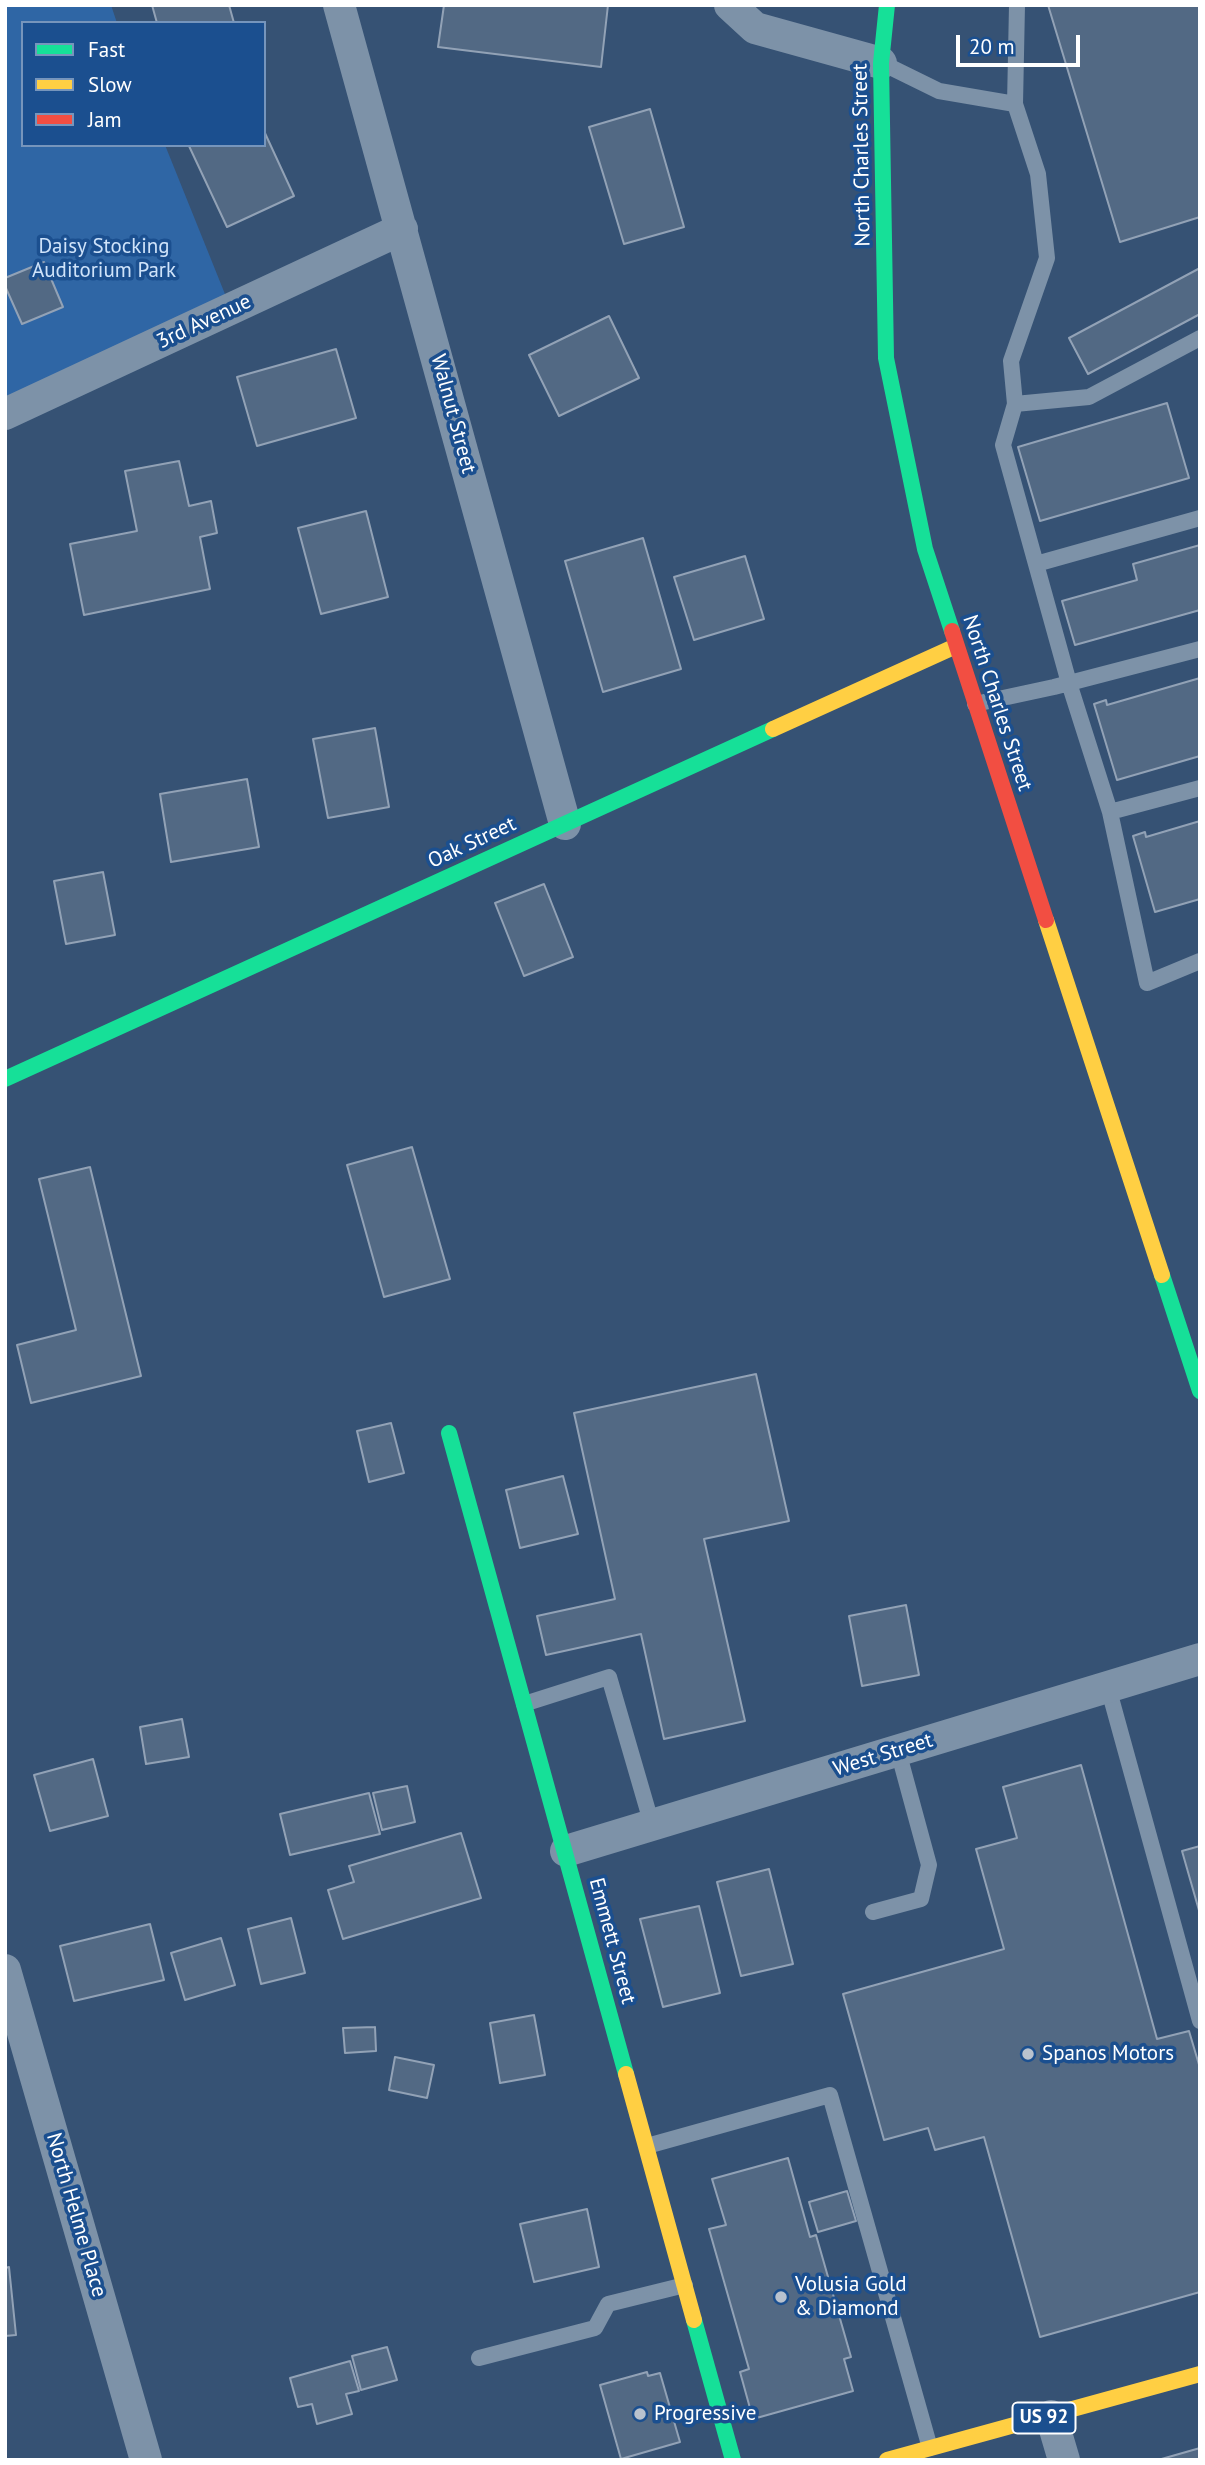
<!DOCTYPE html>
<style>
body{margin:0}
#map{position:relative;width:1205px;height:2465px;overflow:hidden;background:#365274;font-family:"PT Sans",sans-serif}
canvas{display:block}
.frame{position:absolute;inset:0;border:7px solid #fff;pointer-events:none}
.legend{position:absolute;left:21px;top:21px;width:245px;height:126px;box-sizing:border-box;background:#1b4f8f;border:2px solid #7695bc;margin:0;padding:9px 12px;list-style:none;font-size:21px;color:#fff}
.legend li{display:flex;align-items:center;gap:14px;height:35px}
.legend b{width:35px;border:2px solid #7695bc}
.scale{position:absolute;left:956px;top:35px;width:124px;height:32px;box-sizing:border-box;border:4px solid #fff;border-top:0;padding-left:9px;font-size:21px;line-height:24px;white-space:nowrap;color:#fff;-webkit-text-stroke:5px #1b4f8f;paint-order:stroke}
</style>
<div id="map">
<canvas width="1205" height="2465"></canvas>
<div class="frame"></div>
<ul class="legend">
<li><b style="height:9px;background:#16e098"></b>Fast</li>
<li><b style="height:9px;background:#ffcf43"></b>Slow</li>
<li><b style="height:9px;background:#f24e42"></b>Jam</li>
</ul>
<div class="scale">20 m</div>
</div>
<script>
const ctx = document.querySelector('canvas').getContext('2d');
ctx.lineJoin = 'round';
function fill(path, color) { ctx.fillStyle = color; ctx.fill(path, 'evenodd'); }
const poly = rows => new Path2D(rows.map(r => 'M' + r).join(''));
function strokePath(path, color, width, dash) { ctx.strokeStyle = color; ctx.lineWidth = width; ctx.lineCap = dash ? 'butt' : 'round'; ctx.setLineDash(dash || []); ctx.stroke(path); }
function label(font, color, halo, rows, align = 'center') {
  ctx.font = font + ' "PT Sans",sans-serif'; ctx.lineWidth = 7; ctx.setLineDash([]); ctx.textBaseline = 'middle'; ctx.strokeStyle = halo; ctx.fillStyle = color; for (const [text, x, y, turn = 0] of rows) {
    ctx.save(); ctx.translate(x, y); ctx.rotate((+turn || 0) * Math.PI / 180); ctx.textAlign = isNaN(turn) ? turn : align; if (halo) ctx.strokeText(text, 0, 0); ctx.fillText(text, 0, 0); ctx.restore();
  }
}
const green = poly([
 [5,5,111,5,117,23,23,23,23,145,165,145,231,309,5,414]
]);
const building = poly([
 [152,5,229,5,234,23,157,23,152,5],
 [444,5,608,5,601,67,438,47,444,5],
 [1048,5,1200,5,1200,217,1120,242,1048,5],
 [650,109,684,227,624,244,589,127,650,109],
 [264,131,294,196,227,227,189,146,264,145,264,131],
 [44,262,63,307,22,324,5,286,5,278,44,262],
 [1200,268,1200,314,1088,374,1069,338,1200,268],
 [609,316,639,378,559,416,529,355,609,316],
 [336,349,356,418,257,446,237,377,336,349],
 [1167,403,1189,478,1040,521,1018,447,1167,403],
 [179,461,189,506,211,501,217,533,200,537,210,589,84,615,70,544,137,531,125,471,179,461],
 [366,511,388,597,321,614,298,528,366,511],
 [643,538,681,669,603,692,565,561,643,538],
 [1200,545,1200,610,1075,645,1062,601,1137,580,1133,564,1200,545],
 [745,556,764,619,694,640,674,577,745,556],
 [1200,678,1200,756,1117,780,1094,704,1106,700,1107,705,1200,678],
 [375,728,389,807,328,818,313,739,375,728],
 [247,779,259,847,171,862,160,794,247,779],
 [1200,821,1200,899,1155,912,1133,836,1145,832,1146,837,1200,821],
 [103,872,115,935,66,944,54,881,103,872],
 [544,884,573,957,524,976,495,903,544,884],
 [412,1147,450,1279,384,1297,347,1165,412,1147],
 [90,1167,141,1376,31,1403,17,1345,76,1330,39,1179,90,1167],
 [756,1374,789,1521,704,1539,745,1721,664,1739,641,1634,546,1655,537,1616,615,1599,574,1413,756,1374],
 [391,1423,404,1473,369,1482,357,1431,391,1423],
 [563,1476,578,1534,520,1548,506,1490,563,1476],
 [906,1605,919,1675,862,1686,849,1616,906,1605],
 [182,1719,189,1757,146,1764,140,1727,182,1719],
 [93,1759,108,1816,50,1831,34,1775,93,1759],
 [1081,1765,1157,2039,1189,2031,1200,2068,1200,2292,1040,2337,984,2137,935,2150,928,2128,884,2140,843,1994,1004,1949,976,1849,1017,1838,1003,1787,1081,1765],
 [407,1786,415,1822,382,1830,373,1793,407,1786],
 [369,1793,380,1834,290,1855,280,1814,369,1793],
 [461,1833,481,1898,343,1939,328,1890,354,1882,349,1866,461,1833],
 [1200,1846,1200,1914,1182,1851,1200,1846],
 [769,1869,793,1964,741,1976,717,1882,769,1869],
 [699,1906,720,1993,663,2007,640,1919,699,1906],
 [291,1918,305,1973,261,1984,248,1929,291,1918],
 [150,1924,164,1980,74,2001,60,1946,150,1924],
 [221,1938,235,1985,185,2000,171,1953,221,1938],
 [534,2015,545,2075,500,2083,490,2023,534,2015],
 [375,2027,376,2051,345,2053,343,2028,375,2027],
 [395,2057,434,2065,427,2098,389,2090,395,2057],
 [788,2158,810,2237,816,2235,851,2357,844,2359,853,2391,753,2419,740,2372,749,2369,709,2229,726,2225,712,2179,788,2158],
 [847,2191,856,2221,818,2232,809,2202,847,2191],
 [587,2209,599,2267,534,2282,520,2224,587,2209],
 [9,2267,16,2335,5,2336,5,2268,9,2267],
 [387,2347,397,2380,361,2390,352,2356,387,2347],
 [350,2361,359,2391,346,2394,352,2414,317,2424,312,2404,298,2407,290,2378,350,2361],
 [647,2372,648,2376,660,2373,680,2442,621,2459,600,2385,647,2372],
 [1200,2448,1200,2460,1158,2460,1200,2448]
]);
const lane = poly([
 [884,64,939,91,1015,104],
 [1015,404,1011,361,1047,258,1038,174,1015,104,1017,5],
 [1036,564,1200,518],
 [975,704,1054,687,1200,649],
 [1200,788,1110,812,1147,983,1200,961],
 [1110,812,1069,683,1003,445,1015,404,1089,397,1200,338],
 [1108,1687,1200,2021],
 [524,1704,609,1677,652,1825],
 [873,1912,921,1899,929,1865,898,1751],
 [647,2146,830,2095,930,2448],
 [479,2358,595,2328,608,2304,685,2285]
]);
const street = poly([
 [339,5,565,824],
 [730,5,755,28,881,63],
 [5,414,402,229],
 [566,1851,1200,1659],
 [5,1970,146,2460],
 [1051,2416,1064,2460]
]);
const fast = poly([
 [887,5,881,63,886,358,925,549,952,631],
 [5,1079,773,729],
 [1162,1275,1200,1391],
 [449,1433,626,2074],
 [694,2320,733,2460]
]);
const slow = poly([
 [773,729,956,646],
 [1046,920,1162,1275],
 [626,2074,694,2320],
 [887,2460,1200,2374]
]);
const jam = poly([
 [952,631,1046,920]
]);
const markers = [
 [1028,2054,7,"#b9c2ce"],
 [781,2297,7,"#b9c2ce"],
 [640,2414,7,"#b9c2ce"]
];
const shields = [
 [1044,2418,63]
];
const shieldNames = [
 ["US 92",1044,2418]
];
const streetNames = [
 ["North Charles Street",862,155,-91],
 ["3rd Avenue",204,322,-25],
 ["Walnut Street",453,414,75],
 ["North Charles Street",997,703,72],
 ["Oak Street",472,843,-25],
 ["West Street",883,1755,-17],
 ["Emmett Street",612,1941,75],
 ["North Helme Place",76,2215,74]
];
const parkNames = [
 ["Daisy Stocking",104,247],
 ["Auditorium Park",104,271]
];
const poiNames = [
 ["Spanos Motors",1042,2054],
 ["Volusia Gold",795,2285],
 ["& Diamond",795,2309],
 ["Progressive",654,2414]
];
fill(green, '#2f66a5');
fill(building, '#526984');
strokePath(building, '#92a2b6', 2);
strokePath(lane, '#7d92a8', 16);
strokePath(street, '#7d92a8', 32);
strokePath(fast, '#16e098', 16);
strokePath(slow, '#ffcf43', 16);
strokePath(jam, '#f24e42', 16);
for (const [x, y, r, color] of markers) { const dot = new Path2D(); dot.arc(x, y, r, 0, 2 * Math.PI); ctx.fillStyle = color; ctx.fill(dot); strokePath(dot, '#1b4f8f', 2.5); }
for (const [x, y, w] of shields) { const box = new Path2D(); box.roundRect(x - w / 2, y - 15.5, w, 31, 5); ctx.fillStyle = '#1b4f8f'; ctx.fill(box); strokePath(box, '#fff', 2); }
label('bold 19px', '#fff', null, shieldNames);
label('21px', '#fff', '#1b4f8f', streetNames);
label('21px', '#cfe3fa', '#1b4f8f', parkNames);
label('21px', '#fff', '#1b4f8f', poiNames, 'left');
</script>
